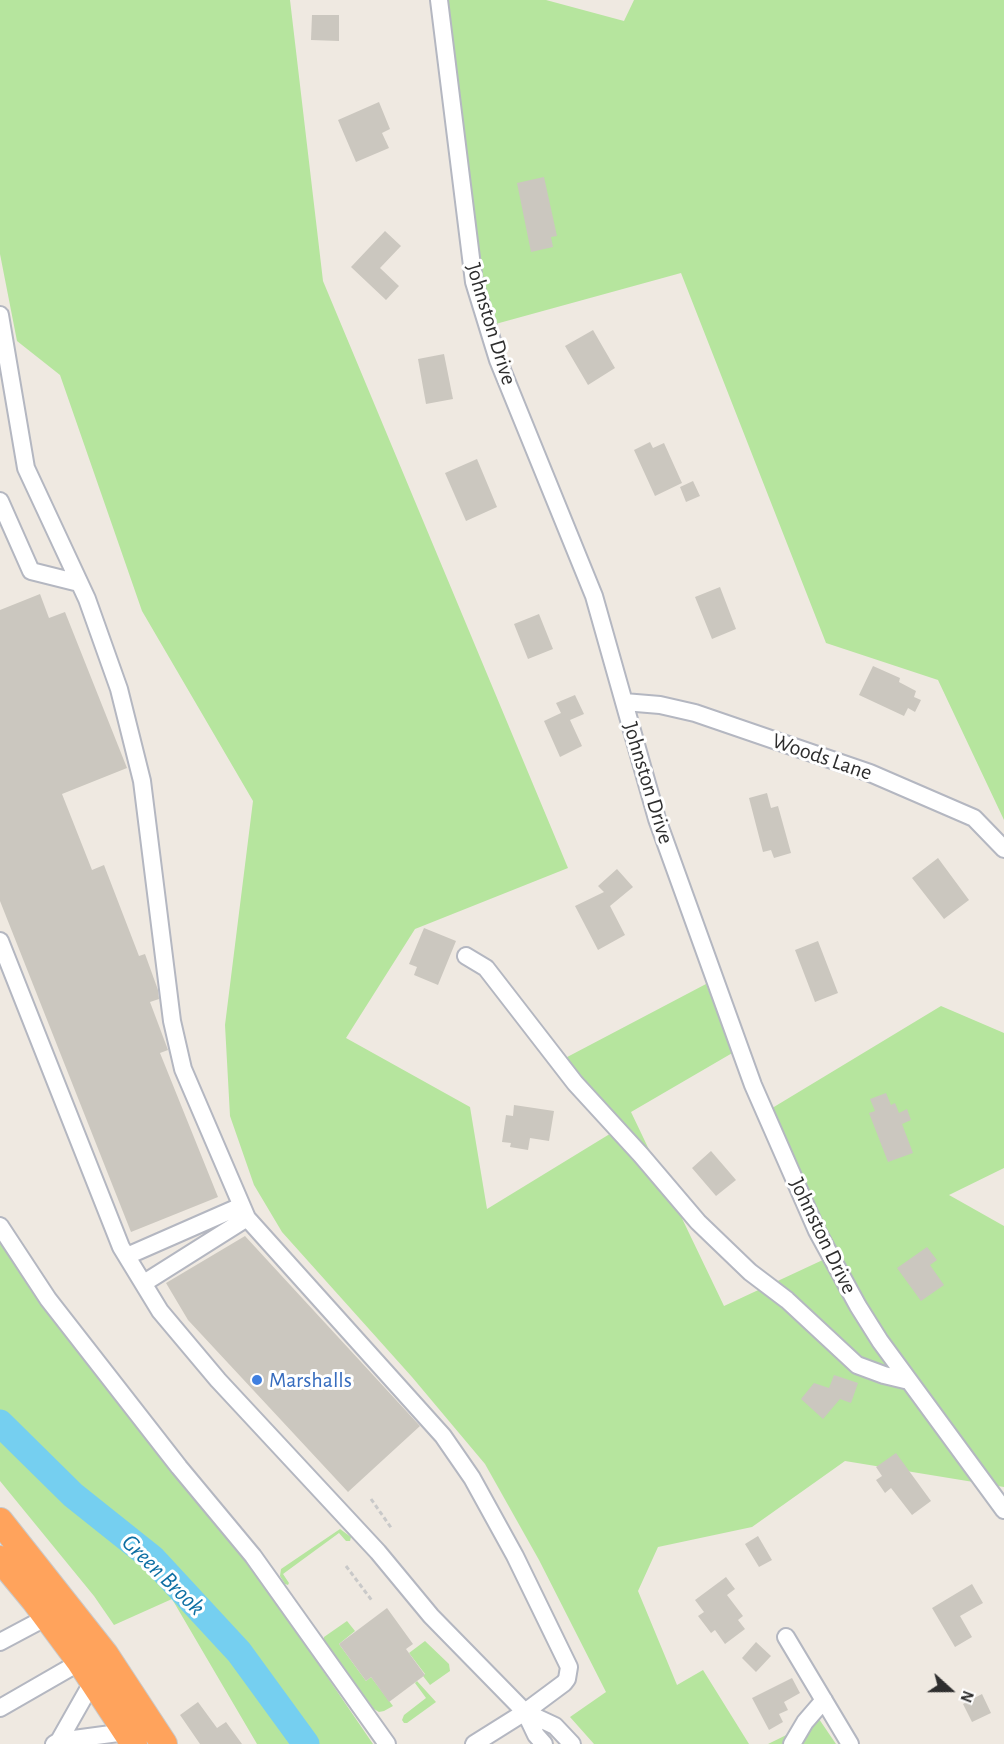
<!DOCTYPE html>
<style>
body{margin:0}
#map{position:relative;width:1004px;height:1744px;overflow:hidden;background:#efe9e1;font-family:"Alegreya Sans",sans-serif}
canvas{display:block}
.north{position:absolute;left:920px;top:1660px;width:60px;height:60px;-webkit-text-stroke:4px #fff;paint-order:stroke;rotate:111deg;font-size:16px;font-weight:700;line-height:24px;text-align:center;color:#2e2e2e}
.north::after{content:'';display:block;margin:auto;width:21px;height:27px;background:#2e2e2e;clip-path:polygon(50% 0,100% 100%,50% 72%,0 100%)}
</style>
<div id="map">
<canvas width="1004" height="1744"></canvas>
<div class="north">N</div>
</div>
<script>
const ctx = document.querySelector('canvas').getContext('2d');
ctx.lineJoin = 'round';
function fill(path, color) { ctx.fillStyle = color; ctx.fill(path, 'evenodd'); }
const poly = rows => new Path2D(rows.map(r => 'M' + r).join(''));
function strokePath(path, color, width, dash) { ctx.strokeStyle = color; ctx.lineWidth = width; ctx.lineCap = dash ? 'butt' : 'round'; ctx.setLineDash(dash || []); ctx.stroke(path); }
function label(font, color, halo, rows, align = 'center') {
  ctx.font = font + ' "Alegreya Sans",sans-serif'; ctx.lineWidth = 6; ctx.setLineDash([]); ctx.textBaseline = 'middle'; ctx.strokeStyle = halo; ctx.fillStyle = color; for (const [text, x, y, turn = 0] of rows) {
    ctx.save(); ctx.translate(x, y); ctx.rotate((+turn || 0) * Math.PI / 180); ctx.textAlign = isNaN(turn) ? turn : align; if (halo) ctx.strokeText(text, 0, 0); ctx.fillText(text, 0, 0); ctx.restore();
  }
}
const green = poly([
 [0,0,290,0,323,281,568,868,415,929,346,1038,470,1107,487,1209,613,1132,552,1065,706,984,734,1052,631,1112,724,1306,827,1258,759,1116,941,1006,1004,1033,1004,1168,949,1195,1004,1226,1004,1487,845,1461,752,1527,658,1547,638,1591,677,1685,703,1670,749,1744,594,1744,570,1717,606,1692,539,1560,485,1464,412,1377,282,1232,254,1185,230,1116,225,1025,253,801,142,611,60,375,17,341,0,254],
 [430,0,546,0,624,21,634,0,1004,0,1004,820,938,680,826,643,681,273,481,328],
 [0,1243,40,1304,157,1451,242,1552,373,1744,257,1744,172,1599,114,1625,94,1596,0,1481],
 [340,1529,351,1537,350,1541,346,1541,339,1533,283,1574,289,1583,288,1585,285,1584,280,1576,281,1569],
 [347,1621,355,1631,339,1644,366,1681,371,1677,393,1706,384,1711,379,1712,374,1709,324,1642,324,1637],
 [425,1641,449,1664,450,1671,430,1685,423,1676,425,1674,409,1653],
 [417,1681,436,1702,407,1723,404,1723,402,1720,404,1715,426,1698,415,1683],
 [819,1719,836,1744,768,1744]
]);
const river = poly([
 [0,1423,73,1495,152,1558,239,1652,306,1744]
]);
const building = poly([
 [312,15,339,15,339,41,311,40],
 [379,102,390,129,382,133,389,148,356,162,338,120],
 [544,177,557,236,551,237,553,247,531,252,517,183],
 [385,231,401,246,380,268,399,286,386,300,351,267],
 [593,330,615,368,588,385,565,346],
 [444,354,453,399,426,404,418,359],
 [650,442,653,448,664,443,682,483,655,496,634,450],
 [477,459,497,507,466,521,445,473],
 [693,481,700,496,686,502,680,487],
 [720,587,736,629,712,639,695,597],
 [40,594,49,618,65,612,127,768,62,794,92,870,104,865,139,956,145,954,158,990,159,999,150,1002,168,1050,160,1053,218,1197,131,1232,0,901,0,610],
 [539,614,553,649,528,659,514,624],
 [873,666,900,678,899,682,916,691,914,697,921,700,915,712,908,708,904,716,859,695],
 [575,695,584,714,570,720,582,746,560,757,544,721,561,713,556,703],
 [767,793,771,808,778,806,791,853,774,858,771,850,763,852,749,798],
 [938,858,969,900,944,919,912,878],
 [617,869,633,887,610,906,625,935,598,950,575,906,604,892,598,886],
 [424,928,456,941,438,985,414,975,417,967,409,964],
 [818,941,838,993,815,1002,795,950],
 [886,1093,891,1105,895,1103,899,1113,907,1109,911,1120,902,1124,913,1153,888,1162,869,1113,875,1111,870,1099],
 [514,1105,554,1111,549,1141,530,1138,528,1150,510,1147,511,1143,502,1142,506,1115,513,1116],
 [711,1151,736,1180,716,1196,692,1168],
 [245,1236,420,1426,348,1492,188,1320,166,1283],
 [927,1247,937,1260,930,1265,944,1285,921,1301,897,1268],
 [834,1375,858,1383,851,1403,840,1399,823,1419,801,1399,814,1383,829,1388],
 [896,1453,931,1501,912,1515,891,1488,885,1493,876,1480,882,1476,876,1467],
 [758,1536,772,1560,759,1567,745,1544],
 [726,1577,735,1589,727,1595,743,1616,738,1620,745,1629,725,1644,715,1630,711,1633,698,1616,704,1612,695,1600],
 [972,1584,983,1603,960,1616,972,1637,955,1647,932,1608],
 [387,1608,413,1644,406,1649,425,1675,389,1702,371,1677,366,1681,339,1644],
 [756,1642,771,1656,756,1672,742,1658],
 [792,1678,800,1693,784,1702,788,1710,779,1714,783,1722,769,1730,752,1698],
 [982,1694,991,1713,972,1722,963,1704],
 [198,1702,217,1728,226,1722,242,1744,200,1744,180,1715]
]);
const path = poly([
 [371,1499,392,1529],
 [346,1566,373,1602]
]);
const minor = poly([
 [439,0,474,282,498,360,594,596,657,819,753,1085,817,1231,858,1306,880,1341,1004,1510],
 [0,315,26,468,87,599,119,689,142,781,172,1021,183,1069,247,1218,443,1436,472,1478,515,1556,569,1667,567,1679,564,1683,525,1712,474,1744],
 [0,501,31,571,79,583],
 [624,702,660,705,695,713,870,773,974,818,1004,849],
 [0,941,121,1247,160,1311,218,1380,378,1552,431,1616,525,1712,536,1735,544,1744],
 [466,956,486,968,575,1083,641,1155,698,1222,750,1272,787,1300,857,1365,884,1375,909,1381],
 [0,1226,48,1299,179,1467,253,1556,387,1744],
 [127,1256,241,1206],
 [144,1283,247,1218],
 [786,1637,850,1744],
 [0,1642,47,1617],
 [0,1708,80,1662],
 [525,1712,555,1726,572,1744],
 [59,1741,93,1681],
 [54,1744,59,1741,126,1732],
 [792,1744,805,1722,824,1700]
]);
const highway = poly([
 [0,1521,105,1654,164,1744],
 [0,1559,34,1600,80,1662,134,1744]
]);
const markers = [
 [257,1380,6,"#3f7fe0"]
];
const streetNames = [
 ["Johnston Drive",491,324,73],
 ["Woods Lane",822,757,19],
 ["Johnston Drive",648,783,73],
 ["Johnston Drive",823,1236,64]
];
const shopNames = [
 ["Marshalls",269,1380]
];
const waterNames = [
 ["Green Brook",163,1575,44]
];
fill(green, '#b6e59e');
strokePath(river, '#75cff0', 27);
fill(building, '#cbc7bf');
strokePath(minor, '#b4b7c1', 20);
strokePath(highway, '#c9c9c9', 28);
strokePath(path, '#c9c9c9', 3, [4.5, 3]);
strokePath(minor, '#fff', 16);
strokePath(highway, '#ffa35c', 26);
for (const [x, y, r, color] of markers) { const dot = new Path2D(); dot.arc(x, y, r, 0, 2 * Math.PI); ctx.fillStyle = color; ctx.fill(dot); strokePath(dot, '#fff', 2); }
label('22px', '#2e2e2e', '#fff', streetNames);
label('22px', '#366cbe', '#fff', shopNames, 'left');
label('italic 24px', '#0d6fa3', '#fff', waterNames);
</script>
